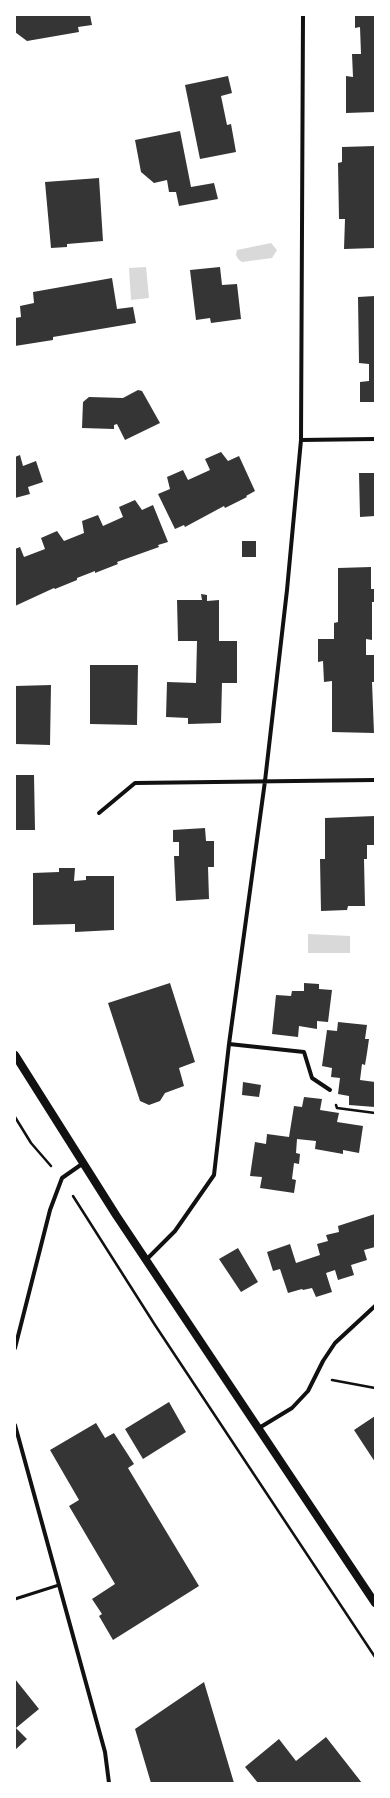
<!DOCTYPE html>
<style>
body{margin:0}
#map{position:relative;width:390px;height:1798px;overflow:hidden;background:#fff;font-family:Manrope,sans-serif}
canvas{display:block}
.frame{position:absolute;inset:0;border:16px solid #fff;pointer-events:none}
</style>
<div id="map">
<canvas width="390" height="1798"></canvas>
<div class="frame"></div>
</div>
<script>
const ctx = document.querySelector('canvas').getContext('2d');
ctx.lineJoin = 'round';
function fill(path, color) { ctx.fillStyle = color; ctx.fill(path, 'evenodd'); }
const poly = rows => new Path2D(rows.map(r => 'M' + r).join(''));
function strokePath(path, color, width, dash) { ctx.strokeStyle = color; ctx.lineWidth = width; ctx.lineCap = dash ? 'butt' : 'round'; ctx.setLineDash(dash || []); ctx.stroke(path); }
const water = poly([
 [271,243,277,250,272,258,242,262,238,259,236,255,237,250],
 [146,267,149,298,131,300,129,268],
 [308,934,350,936,350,953,308,953]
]);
const building = poly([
 [15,15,90,15,92,25,78,27,79,32,27,41,15,32],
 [355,15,375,15,375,112,346,113,346,76,353,77,352,54,361,54,360,27,355,28],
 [228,76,232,93,221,96,227,125,231,124,236,152,200,159,185,85],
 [180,131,191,187,214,183,218,199,179,206,176,192,169,192,167,180,154,183,141,172,135,140],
 [375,146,375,248,344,249,345,219,339,219,338,163,342,162,342,147],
 [99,178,103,241,67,244,67,247,51,248,45,182],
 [220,267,222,285,237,284,241,319,211,323,210,318,196,320,190,270],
 [112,278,117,309,133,307,136,323,53,337,53,340,15,346,15,318,21,317,20,306,34,303,33,292],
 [375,296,375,402,360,402,360,382,369,381,369,364,359,363,358,297],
 [138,390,142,391,160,423,125,440,117,424,114,425,114,429,82,428,83,402,89,397,123,398],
 [221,452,228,461,239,456,255,491,246,496,247,497,225,508,224,506,185,527,184,525,175,529,158,494,170,489,167,477,183,470,188,480,210,470,205,459],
 [20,455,23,466,36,461,43,482,28,487,30,494,15,498,15,457],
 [359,473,375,473,375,516,360,517],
 [135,500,142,510,153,505,168,542,158,545,159,547,117,562,118,564,95,573,95,571,77,578,77,580,55,589,54,588,15,606,15,549,20,547,24,557,45,549,41,538,57,531,64,541,84,533,82,521,98,515,103,526,123,517,119,507],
 [242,541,256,541,256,557,242,557],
 [371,567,371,589,375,589,375,602,372,602,372,640,366,639,366,655,375,655,375,682,372,682,374,733,332,732,332,681,324,682,323,661,318,662,318,639,334,639,334,623,338,622,338,568],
 [201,594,207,595,207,601,219,600,219,641,237,641,237,683,222,683,221,723,188,724,188,718,166,717,167,682,196,683,197,641,178,641,177,600,202,600],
 [90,665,138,665,137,725,90,724],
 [51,685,50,745,15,744,15,686],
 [15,775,34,775,35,830,15,830],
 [375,816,375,845,367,845,367,859,364,859,365,906,348,906,347,910,321,911,320,859,325,859,325,818],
 [205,828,206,841,214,841,214,867,208,867,209,899,176,901,174,856,179,856,179,842,173,842,173,830],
 [59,868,75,868,74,881,86,880,86,876,114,876,114,930,75,932,75,924,33,925,33,873,59,872],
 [170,983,195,1062,179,1068,184,1086,165,1093,160,1101,149,1105,140,1101,108,1003],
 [304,983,319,984,319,989,332,990,328,1022,317,1021,317,1029,299,1026,298,1037,272,1034,276,995,291,996,292,991,304,991],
 [338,1022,367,1025,365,1039,369,1039,367,1053,365,1065,362,1064,360,1080,375,1082,375,1107,349,1105,349,1096,338,1094,340,1078,331,1077,332,1068,322,1066,327,1030,337,1031],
 [243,1082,261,1085,259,1097,242,1095],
 [304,1097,322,1099,320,1110,339,1113,337,1122,363,1126,359,1153,343,1150,343,1154,315,1149,316,1141,297,1139,296,1153,300,1154,299,1164,294,1163,292,1179,296,1180,294,1193,260,1188,262,1177,250,1176,255,1142,266,1144,267,1134,289,1137,294,1106,302,1107],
 [375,1214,375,1247,364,1250,367,1260,351,1265,354,1275,338,1280,335,1270,326,1273,332,1292,316,1297,312,1288,303,1290,302,1289,288,1293,280,1269,273,1271,267,1252,290,1244,296,1263,320,1255,317,1244,328,1241,326,1235,339,1232,338,1226],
 [238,1248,258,1282,241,1292,219,1259],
 [169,1402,186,1432,143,1459,125,1429],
 [375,1416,375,1462,354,1430],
 [96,1423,105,1438,114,1433,134,1464,128,1468,199,1586,113,1640,99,1616,102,1614,92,1599,115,1584,69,1506,79,1500,50,1450],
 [15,1679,39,1709,16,1728,27,1739,15,1750],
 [204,1682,234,1783,151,1783,135,1729],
 [326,1737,362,1783,258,1783,245,1767,279,1739,296,1761]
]);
const path = poly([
 [336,1105,337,1108,375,1113],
 [15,1117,31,1143,51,1166],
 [73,1196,155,1325,375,1657],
 [332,1380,375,1388]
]);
const service = poly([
 [15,1599,59,1585]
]);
const minor = poly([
 [301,440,375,439],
 [99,813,135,783,375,780],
 [229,1044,304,1052,312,1078,330,1090],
 [146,1260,175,1231,214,1175,229,1044,265,781,287,590,301,440,303,15],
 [15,1348,50,1210,62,1178,82,1164],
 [15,1425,105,1752,109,1783],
 [259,1428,292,1408,308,1391,323,1361,335,1343,375,1306]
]);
const secondary = poly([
 [15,1055,116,1215,375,1603]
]);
fill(water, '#d9d9d9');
fill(building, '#353535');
strokePath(path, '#111', 2.5);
strokePath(service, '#111', 3);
strokePath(minor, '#111', 4);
strokePath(secondary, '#111', 8);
</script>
